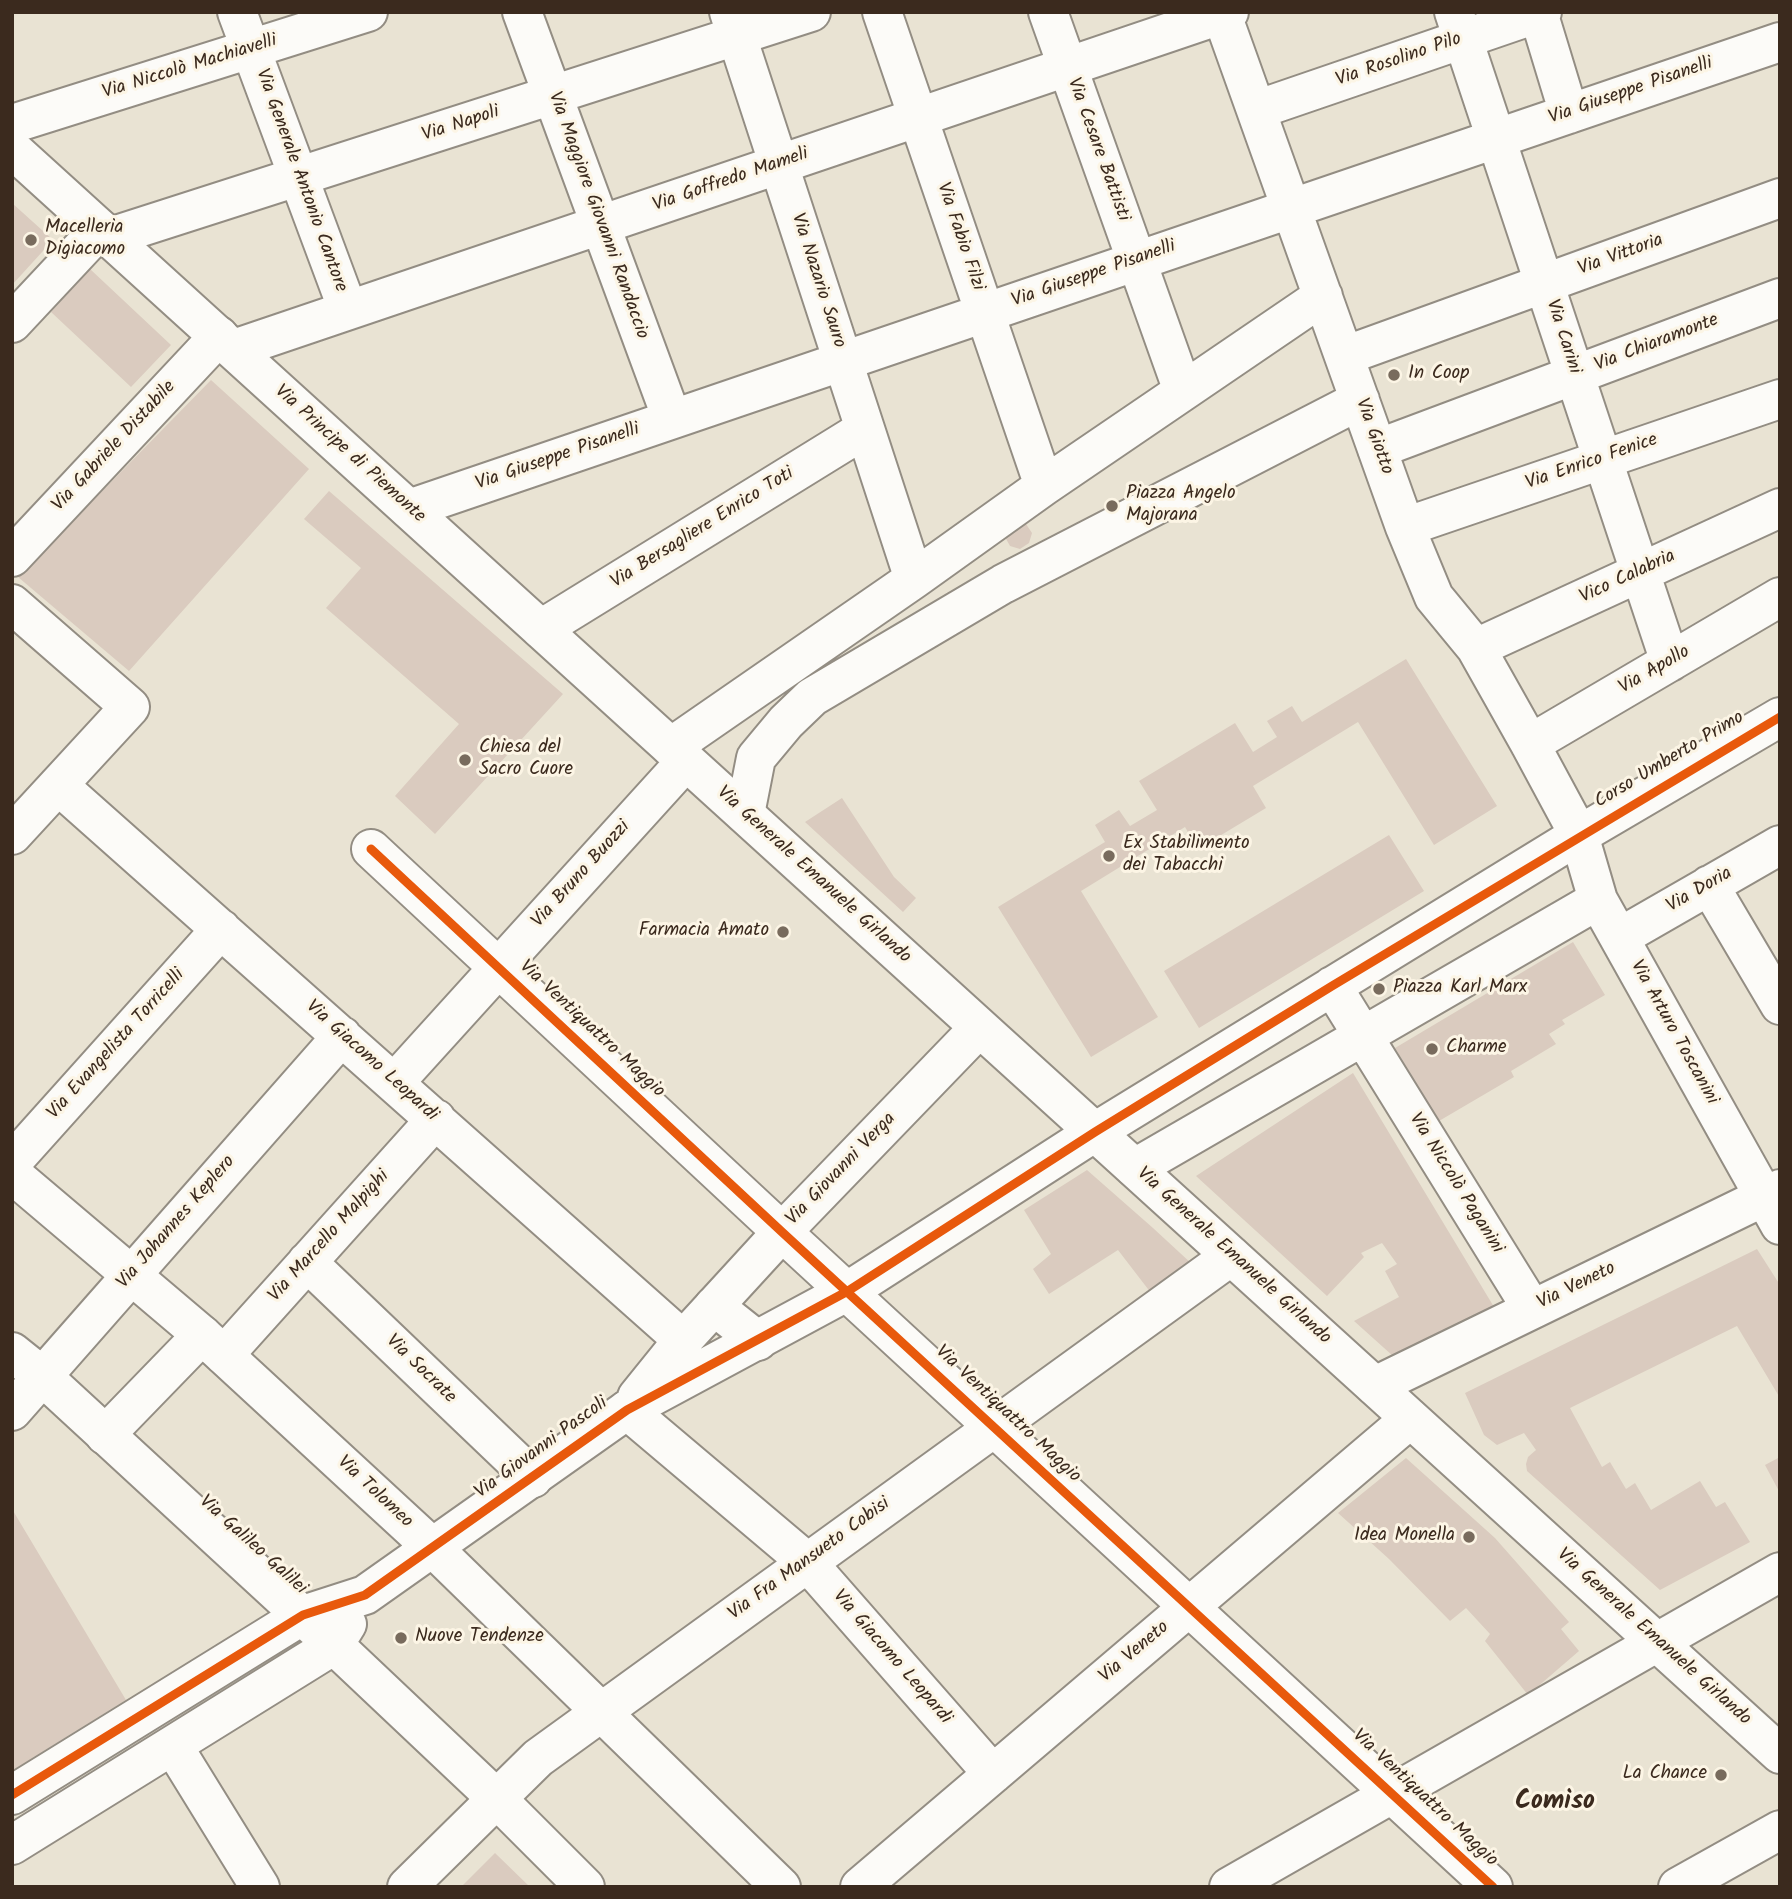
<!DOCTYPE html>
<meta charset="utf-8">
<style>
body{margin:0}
#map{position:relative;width:1792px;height:1899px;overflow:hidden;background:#e9e3d3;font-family:Kalam,sans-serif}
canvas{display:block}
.frame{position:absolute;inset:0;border:14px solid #3b2a1e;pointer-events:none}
</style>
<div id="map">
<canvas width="1792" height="1899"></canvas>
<div class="frame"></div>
</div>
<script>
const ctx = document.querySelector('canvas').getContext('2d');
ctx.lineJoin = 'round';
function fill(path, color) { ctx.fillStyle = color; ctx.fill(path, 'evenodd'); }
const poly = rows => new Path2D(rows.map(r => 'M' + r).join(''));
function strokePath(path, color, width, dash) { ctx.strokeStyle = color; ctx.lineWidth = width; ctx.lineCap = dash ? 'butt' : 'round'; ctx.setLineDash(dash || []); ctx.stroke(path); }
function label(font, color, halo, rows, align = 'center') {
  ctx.font = font + ' Kalam,sans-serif'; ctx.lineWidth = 6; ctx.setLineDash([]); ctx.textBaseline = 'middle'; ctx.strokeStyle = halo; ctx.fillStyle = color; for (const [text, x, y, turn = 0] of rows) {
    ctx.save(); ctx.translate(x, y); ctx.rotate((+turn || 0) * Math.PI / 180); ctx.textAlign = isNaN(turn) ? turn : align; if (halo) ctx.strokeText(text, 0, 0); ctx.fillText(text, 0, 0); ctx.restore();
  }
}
const building = poly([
 [12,203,53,240,12,285],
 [90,269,171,345,131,387,51,312],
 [211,380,309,469,129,671,18,577],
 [329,491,563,694,435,834,395,796,459,724,326,608,361,568,304,519],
 [1016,522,1026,524,1032,533,1029,543,1020,549,1010,546,1005,537],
 [1406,659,1497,806,1434,845,1358,722,1253,786,1266,808,1198,849,1185,827,1081,891,1158,1017,1091,1057,998,907,1105,842,1095,825,1119,810,1130,826,1157,810,1139,781,1235,723,1253,752,1277,737,1267,721,1292,706,1302,722],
 [842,798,894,877,916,898,903,912,805,822],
 [1389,835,1424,891,1199,1028,1164,971],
 [1573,942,1605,995,1562,1020,1565,1024,1549,1034,1556,1044,1511,1071,1514,1077,1439,1121,1395,1048],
 [1353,1073,1494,1307,1393,1356,1354,1321,1399,1297,1385,1271,1397,1264,1382,1243,1361,1253,1364,1257,1327,1296,1196,1176],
 [1087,1170,1153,1228,1192,1264,1151,1293,1118,1250,1049,1294,1033,1269,1051,1254,1024,1210],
 [1757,1249,1780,1285,1780,1398,1737,1326,1570,1408,1602,1467,1610,1462,1626,1489,1635,1483,1651,1510,1700,1481,1716,1507,1725,1502,1750,1542,1660,1590,1527,1471,1526,1464,1528,1457,1536,1450,1524,1433,1497,1445,1484,1435,1465,1393],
 [1780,1457,1780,1493,1765,1465],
 [1406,1458,1495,1538,1569,1622,1561,1629,1579,1651,1528,1695,1485,1641,1490,1634,1466,1608,1450,1621,1389,1559,1338,1513],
 [12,1509,126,1700,12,1771],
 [495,1853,530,1887,461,1887]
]);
const street = poly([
 [237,12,348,310],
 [522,12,672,419],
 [729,12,914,579],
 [882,12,1044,486],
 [1048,12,1183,391],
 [1221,12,1405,527,1434,597,1476,648,1530,744,1579,835,1598,900,1780,1225],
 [1454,12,1670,662],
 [1538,12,1569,114],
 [1256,110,1542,12],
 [12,124,368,12],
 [110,237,811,12],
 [12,323,100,229],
 [234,349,1229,12],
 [1344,356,1780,198],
 [1377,449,1780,298],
 [409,509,1780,42],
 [1405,527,1780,399],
 [12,557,219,336],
 [12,604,130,707,12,835],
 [541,629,865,429],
 [1476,648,1780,508],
 [1530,744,1780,597],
 [671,747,914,579,1044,486,1323,296],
 [58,785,683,1340],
 [745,814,756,758,786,722,812,697,1003,584,1360,400],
 [371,849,782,1232,1493,1887],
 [1709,885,1780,1005],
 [1620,937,1780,845],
 [1332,986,1532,1309],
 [394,1083,686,761],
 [1095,1132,1579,835,1780,717],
 [12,1162,221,929],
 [1135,1168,1598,900],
 [307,1262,533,1478],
 [714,1306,758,1341],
 [224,1355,436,1119],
 [1375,1386,1780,1189],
 [627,1410,807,1562,993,1774],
 [12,1411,342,1036],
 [105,1435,202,1335],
 [173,1746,260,1887],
 [407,1887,538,1758,1231,1256],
 [860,1887,1410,1419],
 [1229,1887,1780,1572]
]);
const secondary = poly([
 [12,149,1780,1754],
 [12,1174,202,1335,433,1548,781,1887],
 [12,1352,42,1376,334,1645,497,1799,585,1887],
 [637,1397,683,1340,782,1232,979,1028],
 [12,1795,303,1615,365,1595,627,1410,848,1291,1095,1132],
 [12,1845,334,1645,347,1624],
 [1678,1887,1780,1830]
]);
const cycleway = poly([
 [371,849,782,1232,1493,1887],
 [12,1795,303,1615,365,1595,627,1410,848,1291,1095,1132,1332,986,1780,717]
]);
const markers = [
 [31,240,7,"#786b5d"],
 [1394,375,7,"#786b5d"],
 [1112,506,7,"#786b5d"],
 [465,760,7,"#786b5d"],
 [1109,856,7,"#786b5d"],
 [783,932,7,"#786b5d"],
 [1379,989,7,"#786b5d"],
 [1432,1049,7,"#786b5d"],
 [1469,1537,7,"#786b5d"],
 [401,1638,7,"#786b5d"],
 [1721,1775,7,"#786b5d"]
];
const streetNames = [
 ["Via Rosolino Pilo",1399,61,-19],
 ["Via Niccolò Machiavelli",190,68,-17],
 ["Via Giuseppe Pisanelli",1631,92,-19],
 ["Via Napoli",461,125,-18],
 ["Via Cesare Battisti",1097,150,70],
 ["Via Generale Antonio Cantore",300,181,70],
 ["Via Goffredo Mameli",731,181,-19],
 ["Via Maggiore Giovanni Randaccio",597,216,70],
 ["Via Fabio Filzi",959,237,71],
 ["Via Vittoria",1621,256,-20],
 ["Via Giuseppe Pisanelli",1094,275,-19],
 ["Via Nazario Sauro",817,281,72],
 ["Via Carini",1562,337,72],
 ["Via Chiaramonte",1657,344,-21],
 ["Via Giotto",1373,437,70],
 ["Via Gabriele Distabile",115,447,-47],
 ["Via Principe di Piemonte",349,455,42],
 ["Via Giuseppe Pisanelli",558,458,-19],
 ["Via Enrico Fenice",1592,463,-19],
 ["Via Bersagliere Enrico Toti",703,529,-32],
 ["Vico Calabria",1628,578,-25],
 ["Via Apollo",1655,671,-30],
 ["Corso Umberto Primo",1670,761,-31],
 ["Via Bruno Buozzi",582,875,-48],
 ["Via Generale Emanuele Girlando",813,876,42],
 ["Via Doria",1700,891,-30],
 ["Via Ventiquattro Maggio",591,1030,43],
 ["Via Arturo Toscanini",1673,1033,61],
 ["Via Evangelista Torricelli",117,1045,-48],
 ["Via Giacomo Leopardi",371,1062,42],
 ["Via Giovanni Verga",842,1170,-46],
 ["Via Niccolò Paganini",1455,1184,58],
 ["Via Johannes Keplero",177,1223,-49],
 ["Via Marcello Malpighi",330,1237,-48],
 ["Via Generale Emanuele Girlando",1233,1257,42],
 ["Via Veneto",1577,1287,-26],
 ["Via Socrate",420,1370,44],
 ["Via Ventiquattro Maggio",1007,1415,43],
 ["Via Giovanni Pascoli",542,1449,-36],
 ["Via Tolomeo",374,1493,43],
 ["Via Galileo Galilei",252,1546,42],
 ["Via Fra Mansueto Cobisi",810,1560,-36],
 ["Via Generale Emanuele Girlando",1653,1638,42],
 ["Via Veneto",1135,1653,-40],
 ["Via Giacomo Leopardi",891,1658,49],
 ["Via Ventiquattro Maggio",1424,1799,43]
];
const poiNames = [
 ["Macelleria",45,229],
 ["Digiacomo",45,251],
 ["In Coop",1408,375],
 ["Piazza Angelo",1126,495],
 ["Majorana",1126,517],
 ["Chiesa del",479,749],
 ["Sacro Cuore",479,771],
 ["Ex Stabilimento",1123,845],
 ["dei Tabacchi",1123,867],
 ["Farmacia Amato",769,932,"right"],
 ["Piazza Karl Marx",1393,989],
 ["Charme",1446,1049],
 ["Idea Monella",1455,1537,"right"],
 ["Nuove Tendenze",415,1638],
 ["La Chance",1707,1775,"right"]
];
const districtNames = [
 ["Comiso",1555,1804]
];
fill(building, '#dacbbf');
strokePath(street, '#938d83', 42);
strokePath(secondary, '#938d83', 42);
strokePath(street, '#fcfbf8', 38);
strokePath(secondary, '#fcfbf8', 38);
strokePath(cycleway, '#e8590c', 9);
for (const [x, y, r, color] of markers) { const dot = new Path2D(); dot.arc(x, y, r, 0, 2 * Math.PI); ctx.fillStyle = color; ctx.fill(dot); strokePath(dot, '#fcf5e5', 2.5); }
label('19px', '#3b2a1e', '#fcf5e5', streetNames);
label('19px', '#3b2a1e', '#fcf5e5', poiNames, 'left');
label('bold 26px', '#3b2a1e', '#fcf5e5', districtNames);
</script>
